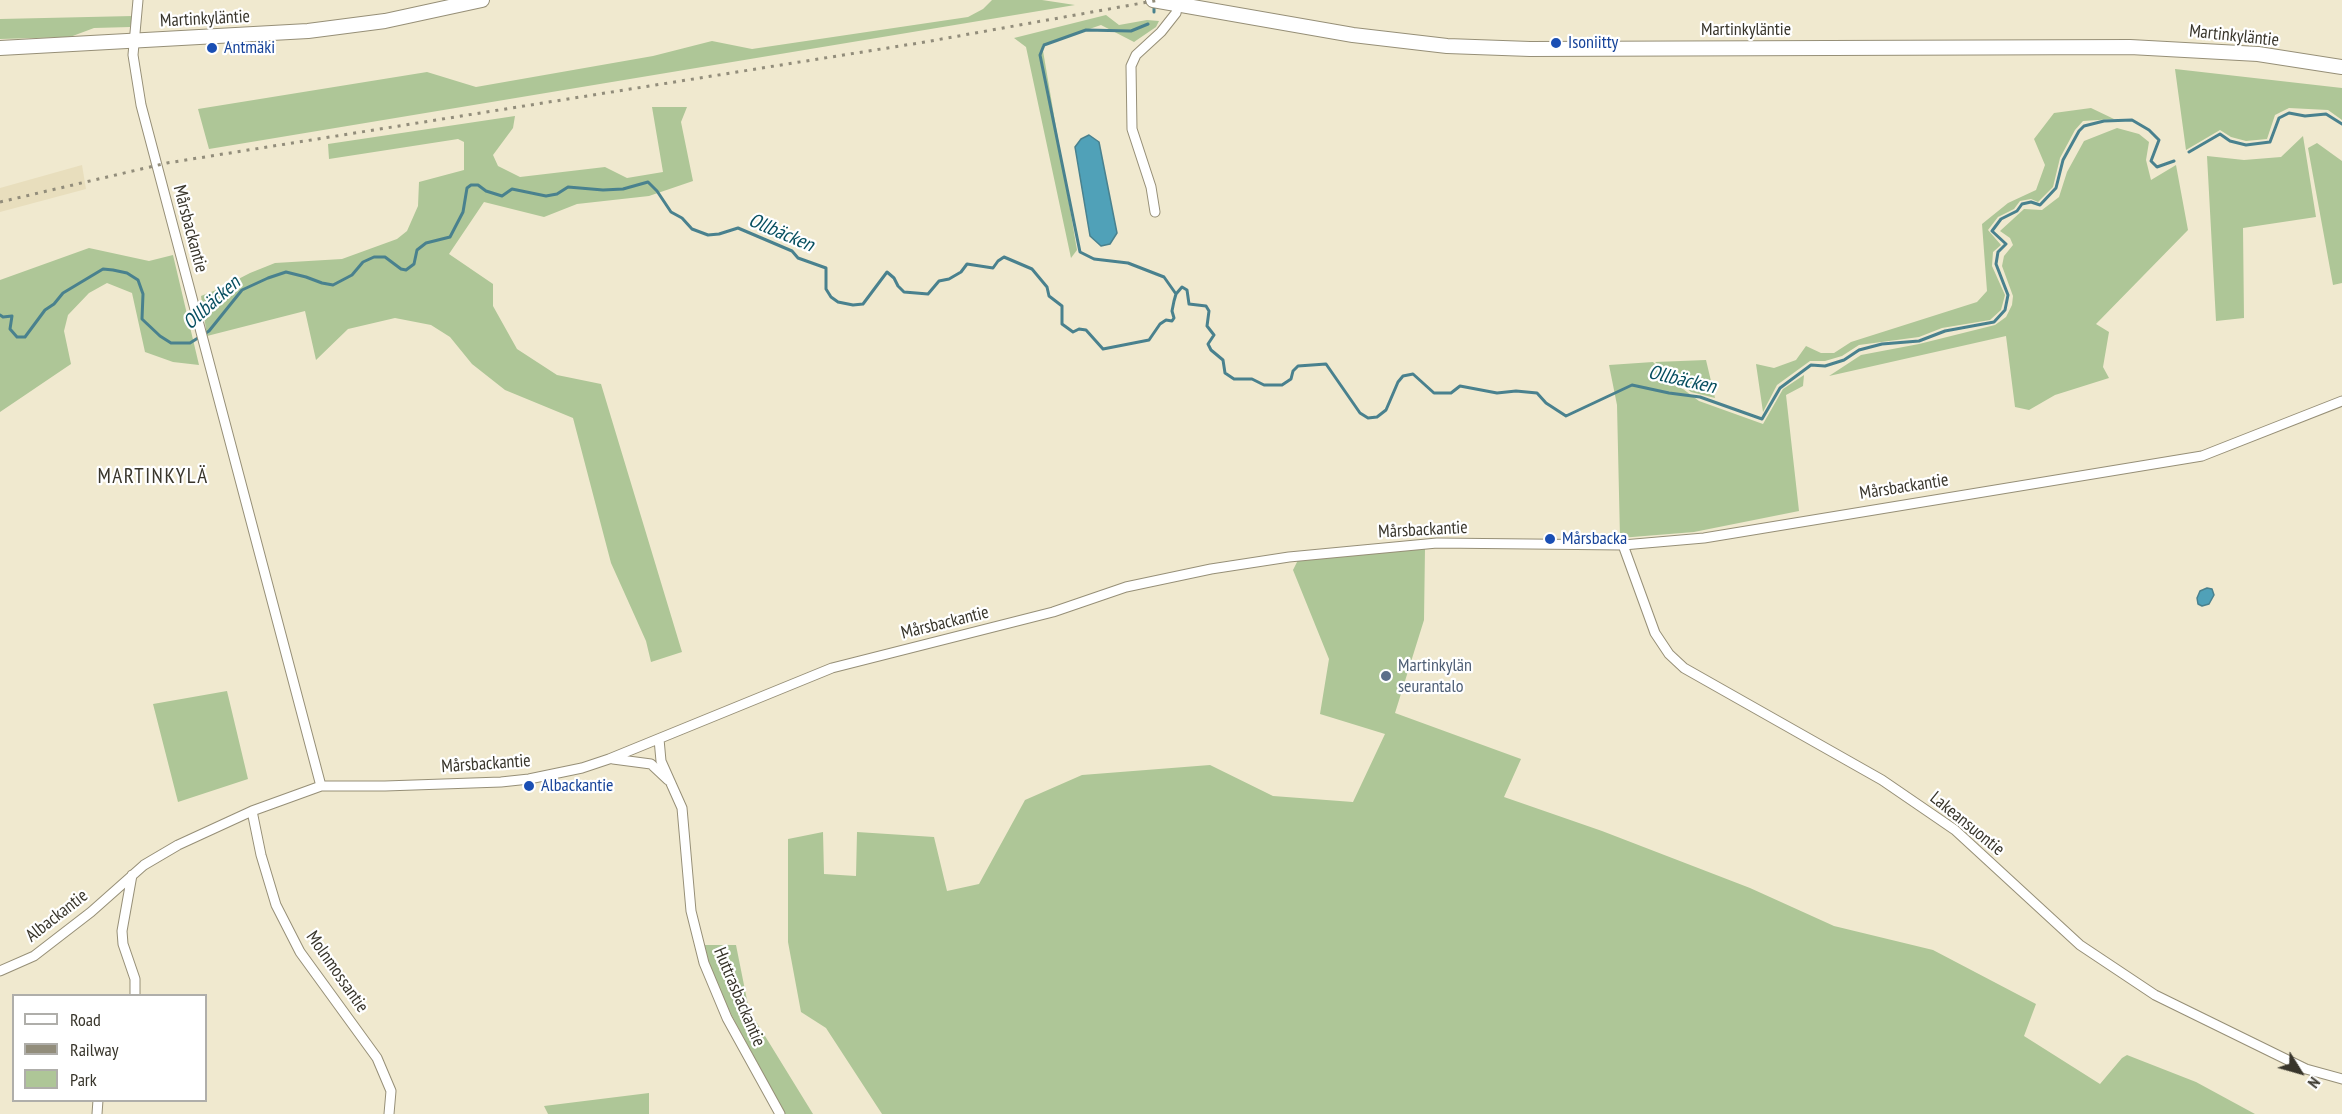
<!DOCTYPE html>
<meta charset="utf-8">
<style>
body{margin:0}
#map{position:relative;width:2342px;height:1114px;overflow:hidden;background:#f0e9cf;font-family:"PT Sans Narrow",sans-serif}
canvas{display:block}
.legend{position:absolute;left:12px;top:994px;width:195px;height:108px;box-sizing:border-box;background:#fff;border:2px solid #afaeaa;margin:0;padding:8px 10px;list-style:none;font-size:18px;color:#38352b}
.legend li{display:flex;align-items:center;gap:12px;height:30px}
.legend b{width:30px;border:2px solid #afaeaa}
.north{position:absolute;left:2270px;top:1042px;width:60px;height:60px;-webkit-text-stroke:4px #fff;paint-order:stroke;rotate:127deg;font-size:16px;font-weight:700;line-height:24px;text-align:center;color:#38352b}
.north::after{content:'';display:block;margin:auto;width:21px;height:27px;background:#38352b;clip-path:polygon(50% 0,100% 100%,50% 72%,0 100%)}
</style>
<div id="map">
<canvas width="2342" height="1114"></canvas>
<ul class="legend">
<li><b style="height:8px;background:#fff"></b>Road</li>
<li><b style="height:8px;background:#928d7b"></b>Railway</li>
<li><b style="height:16px;background:#aec697"></b>Park</li>
</ul>
<div class="north">N</div>
</div>
<script>
const ctx = document.querySelector('canvas').getContext('2d');
ctx.lineJoin = 'round';
function fill(path, color) { ctx.fillStyle = color; ctx.fill(path, 'evenodd'); }
const poly = rows => new Path2D(rows.map(r => 'M' + r).join(''));
function strokePath(path, color, width, dash) { ctx.strokeStyle = color; ctx.lineWidth = width; ctx.lineCap = dash ? 'butt' : 'round'; ctx.setLineDash(dash || []); ctx.stroke(path); }
function label(font, color, halo, rows, align = 'center') {
  ctx.font = font + ' "PT Sans Narrow",sans-serif'; ctx.lineWidth = 4.5; ctx.setLineDash([]); ctx.textBaseline = 'middle'; ctx.strokeStyle = halo; ctx.fillStyle = color; for (const [text, x, y, turn = 0] of rows) {
    ctx.save(); ctx.translate(x, y); ctx.rotate((+turn || 0) * Math.PI / 180); ctx.textAlign = isNaN(turn) ? turn : align; if (halo) ctx.strokeText(text, 0, 0); ctx.fillText(text, 0, 0); ctx.restore();
  }
}
const built = poly([
 [82,165,86,189,0,212,0,188]
]);
const green = poly([
 [992,0,1042,0,1075,5,209,149,198,109,427,72,476,87,653,56,712,41,752,49,968,17,983,9],
 [1106,15,1119,25,1147,20,1159,21,1156,27,1134,42,1101,25,1042,45,1077,250,1071,258,1026,47,1014,38],
 [133,16,130,27,94,28,70,37,0,39,0,19],
 [2175,69,2342,88,2342,120,2328,110,2289,108,2275,115,2267,139,2246,141,2231,137,2220,130,2186,150],
 [652,107,687,107,681,122,693,181,649,196,577,204,544,217,484,202,449,254,493,284,493,306,517,349,557,375,601,384,682,652,651,662,646,641,611,563,573,418,505,390,472,364,450,337,431,325,395,318,348,329,316,360,305,311,207,336,201,296,221,288,250,273,275,263,342,259,397,239,407,231,418,206,419,182,464,170,464,142,458,139,329,159,328,144,515,116,513,128,493,155,498,166,520,177,605,167,627,178,663,172],
 [2091,108,2114,119,2083,121,2075,130,2060,158,2053,187,2038,202,2031,199,2020,201,2014,209,1998,217,1988,230,2001,245,1993,252,1992,266,2005,295,2001,310,1990,320,1942,328,1919,337,1859,345,1842,356,1825,361,1810,361,1777,385,1763,412,1756,364,1774,368,1796,360,1806,346,1821,353,1834,353,1851,342,1977,302,1987,291,1982,224,2008,203,2036,190,2045,165,2034,139,2054,113],
 [2117,128,2139,134,2149,142,2146,160,2151,180,2176,165,2188,230,2096,324,2109,332,2103,367,2109,378,2055,395,2029,410,2015,407,2006,336,1829,376,1861,355,1919,344,1995,325,2006,317,2012,305,2013,296,2002,266,2004,256,2013,245,2010,238,2000,231,2024,209,2042,210,2059,197,2067,172,2084,141],
 [2303,136,2316,217,2243,228,2244,318,2216,321,2207,156,2244,160,2281,157],
 [2317,143,2342,161,2342,283,2333,285,2308,148],
 [89,248,149,261,173,255,199,365,173,362,145,352,132,293,107,283,89,293,68,315,64,331,71,364,0,412,0,280],
 [1706,360,1715,398,1691,392,1655,362],
 [1653,362,1671,380,1699,401,1763,424,1783,389,1804,375,1803,386,1786,395,1799,511,1694,532,1620,538,1617,405,1609,365],
 [1425,548,1424,620,1395,713,1521,759,1504,797,1602,831,1750,888,1834,926,1933,950,2036,1004,2024,1036,2100,1084,2122,1058,2127,1055,2196,1082,2255,1114,882,1114,826,1028,801,1012,788,942,788,839,823,832,824,874,856,876,857,832,934,837,947,891,979,884,1025,800,1082,775,1210,765,1273,796,1353,802,1385,734,1320,714,1329,659,1293,570,1298,560],
 [227,691,248,779,178,802,153,704],
 [702,945,736,945,749,1010,813,1114,785,1114,725,1003],
 [649,1093,649,1114,548,1114,544,1106]
]);
const water = poly([
 [1089,135,1099,142,1117,233,1110,244,1101,246,1090,236,1075,147,1081,139,1089,135],
 [2207,588,2212,589,2214,595,2209,604,2202,606,2198,604,2197,598,2200,591,2207,588]
]);
const stream = poly([
 [1154,12,1154,8],
 [1148,24,1131,31,1086,30,1044,45,1040,55,1080,252,1094,259,1128,263,1164,277,1176,294],
 [2189,152,2220,134,2230,141,2246,145,2270,142,2279,118,2289,113,2305,116,2326,114,2342,124],
 [0,315,3,317,12,316,10,329,17,337,25,337,45,310,54,304,63,293,103,269,113,270,127,273,138,280,143,294,142,319,160,336,171,343,190,343,209,331,242,290,268,278,286,272,306,277,322,283,333,285,352,275,363,262,374,257,385,257,401,269,406,270,414,264,417,250,426,243,450,237,463,212,467,188,471,185,478,185,486,191,502,196,512,189,546,196,557,194,568,187,603,190,623,189,648,182,657,191,671,212,682,218,692,229,708,235,719,234,738,228,792,251,798,258,826,268,826,289,831,297,838,302,853,305,863,304,887,272,894,278,898,286,904,292,928,294,939,281,949,279,961,272,967,264,993,268,998,261,1004,257,1032,269,1047,287,1049,296,1062,306,1062,324,1073,332,1079,329,1086,330,1103,349,1149,340,1160,324,1166,320,1172,321,1174,318,1172,311,1174,301,1176,294,1182,287,1187,290,1189,304,1206,306,1209,311,1207,326,1214,335,1208,344,1211,350,1223,360,1225,373,1234,379,1252,379,1264,385,1282,385,1291,379,1293,371,1298,366,1326,364,1360,413,1368,418,1377,417,1386,410,1398,382,1403,376,1413,374,1434,393,1451,393,1460,386,1497,393,1516,391,1537,393,1546,403,1566,416,1632,385,1669,393,1700,397,1762,419,1780,388,1811,365,1825,366,1844,360,1859,350,1882,344,1919,341,1945,331,1994,322,2005,310,2008,295,1996,264,1998,252,2006,244,1992,231,2001,219,2017,211,2022,204,2031,202,2040,205,2056,188,2063,160,2079,131,2084,126,2104,121,2132,120,2149,130,2159,140,2151,161,2157,167,2174,161]
]);
const street = poly([
 [138,0,133,55,141,105,321,786,385,786,501,782,529,779,582,768,609,759,832,668,1053,612,1126,587,1211,569,1289,557,1437,543,1623,545,1704,538,2202,456,2342,401],
 [1155,212,1151,187,1132,129,1131,66,1136,55,1161,32,1176,13,1178,4],
 [1623,545,1655,633,1669,654,1684,668,1882,780,1955,830,2080,945,2155,995,2306,1069,2342,1079],
 [659,739,661,761,682,808,691,911,704,963,727,1018,780,1114],
 [613,759,651,764,668,780],
 [252,811,261,855,276,905,300,952,377,1058,391,1091,389,1114],
 [132,875,122,931,123,944,135,979,135,996],
 [0,971,34,956,91,912,144,865,178,845,252,811,321,786],
 [97,1114,98,1100]
]);
const secondary = poly([
 [1153,0,1353,35,1447,46,1530,49,2130,47,2258,54,2342,67],
 [0,48,308,31,385,21,482,0]
]);
const rail = poly([
 [0,202,167,163,925,42,1159,0]
]);
const markers = [
 [1556,43,6,"#1a4fb4"],
 [212,48,6,"#1a4fb4"],
 [1550,539,6,"#1a4fb4"],
 [1386,676,6,"#5c6f8a"],
 [529,786,6,"#1a4fb4"]
];
const streetNames = [
 ["Martinkyläntie",205,19,-3],
 ["Martinkyläntie",1746,30],
 ["Martinkyläntie",2234,36,6],
 ["Mårsbackantie",190,229,75],
 ["Mårsbackantie",1904,487,-9],
 ["Mårsbackantie",1423,530,-3],
 ["Mårsbackantie",945,623,-14],
 ["Mårsbackantie",486,764,-4],
 ["Lakeansuontie",1967,824,39],
 ["Albackantie",57,916,-38],
 ["Molnmossantie",337,972,55],
 ["Huttrasbackantie",739,997,67]
];
const transitNames = [
 ["Isoniitty",1568,43],
 ["Antmäki",224,48],
 ["Mårsbacka",1562,539],
 ["Albackantie",541,786]
];
const serviceNames = [
 ["Martinkylän",1398,666],
 ["seurantalo",1398,687]
];
const waterNames = [
 ["Ollbäcken",781,233,23],
 ["Ollbäcken",212,303,-42],
 ["Ollbäcken",1682,380,13]
];
const quarterNames = [
 ["MARTINKYLÄ",153,477]
];
fill(built, '#e8debd');
fill(green, '#aec697');
fill(water, '#50a1b8');
strokePath(water, '#49818e', 1.5);
strokePath(stream, '#49818e', 3);
strokePath(street, '#968f77', 11);
strokePath(secondary, '#968f77', 16);
strokePath(street, '#fff', 9);
strokePath(secondary, '#fff', 14);
strokePath(rail, '#928d7b', 3, [3, 6]);
for (const [x, y, r, color] of markers) { const dot = new Path2D(); dot.arc(x, y, r, 0, 2 * Math.PI); ctx.fillStyle = color; ctx.fill(dot); strokePath(dot, '#fff', 2); }
label('18px', '#38352b', '#fff', streetNames);
label('18px', '#164399', '#fff', transitNames, 'left');
label('18px', '#4e5e75', '#fff', serviceNames, 'left');
label('italic 20px', '#074f60', '#fff', waterNames);
ctx.letterSpacing = '1.5px';
label('21px', '#38352b', '#fff', quarterNames);
ctx.letterSpacing = '0px';
</script>
